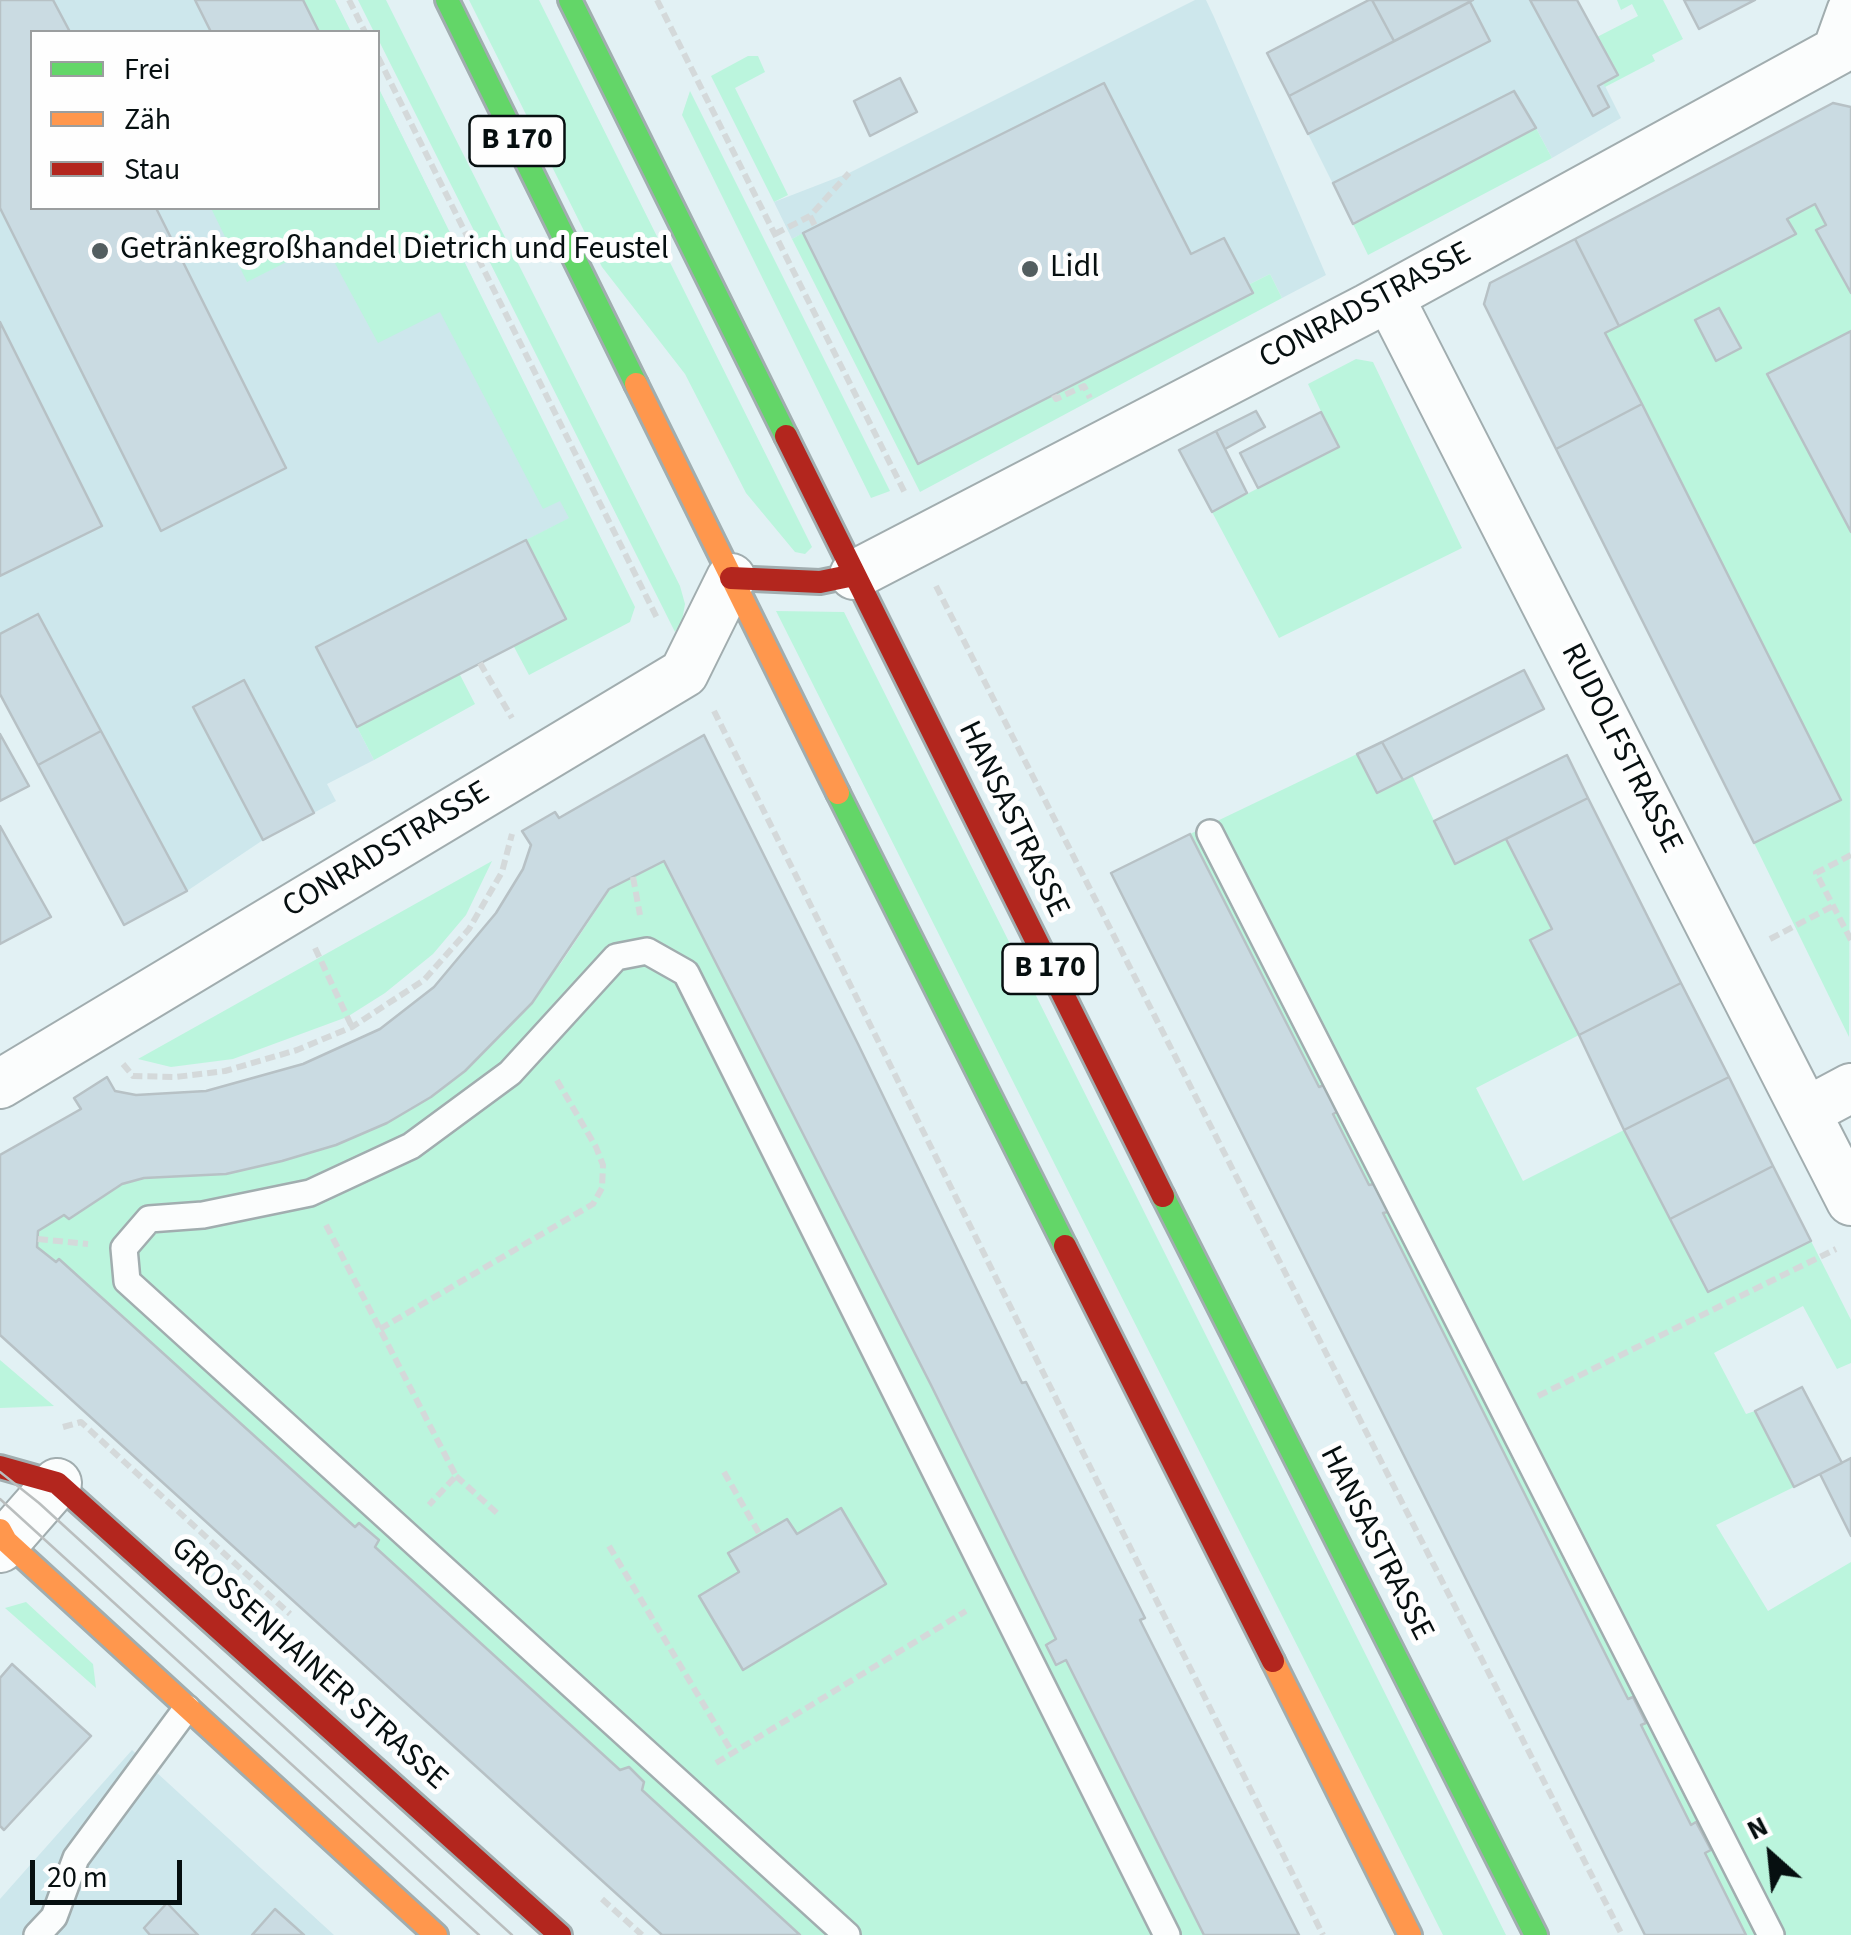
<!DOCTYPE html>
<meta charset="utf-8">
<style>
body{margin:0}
#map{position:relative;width:1851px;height:1935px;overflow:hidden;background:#e2f1f4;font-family:"Source Sans 3",sans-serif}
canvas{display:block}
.legend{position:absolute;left:30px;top:30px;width:350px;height:180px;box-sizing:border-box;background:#fefefe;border:2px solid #9b9e9f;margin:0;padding:12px 18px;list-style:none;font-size:30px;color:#060f10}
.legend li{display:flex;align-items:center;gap:20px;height:50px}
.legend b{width:50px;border:2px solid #9b9e9f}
.north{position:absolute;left:1721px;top:1805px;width:100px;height:100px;-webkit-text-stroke:8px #fefefe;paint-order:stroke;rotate:333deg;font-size:28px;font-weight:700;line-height:40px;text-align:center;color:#060f10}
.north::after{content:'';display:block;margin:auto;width:35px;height:45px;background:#060f10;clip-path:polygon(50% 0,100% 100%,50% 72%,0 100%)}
.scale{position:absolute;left:30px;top:1860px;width:152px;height:45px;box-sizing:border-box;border:5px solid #060f10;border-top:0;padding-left:12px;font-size:30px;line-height:35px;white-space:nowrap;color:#060f10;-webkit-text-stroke:8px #fefefe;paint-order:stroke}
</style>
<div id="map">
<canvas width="1851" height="1935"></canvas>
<ul class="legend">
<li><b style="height:12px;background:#63d668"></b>Frei</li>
<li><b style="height:12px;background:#ff974d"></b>Zäh</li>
<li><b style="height:12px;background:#b3261e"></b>Stau</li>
</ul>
<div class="north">N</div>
<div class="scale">20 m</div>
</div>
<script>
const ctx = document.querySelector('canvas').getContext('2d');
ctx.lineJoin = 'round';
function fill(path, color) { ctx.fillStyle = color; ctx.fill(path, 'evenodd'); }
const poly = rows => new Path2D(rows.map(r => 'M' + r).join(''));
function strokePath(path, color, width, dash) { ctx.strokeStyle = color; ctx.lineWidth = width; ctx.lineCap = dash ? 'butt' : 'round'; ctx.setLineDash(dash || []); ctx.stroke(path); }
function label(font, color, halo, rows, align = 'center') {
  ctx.font = font + ' "Source Sans 3",sans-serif'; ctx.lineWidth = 10; ctx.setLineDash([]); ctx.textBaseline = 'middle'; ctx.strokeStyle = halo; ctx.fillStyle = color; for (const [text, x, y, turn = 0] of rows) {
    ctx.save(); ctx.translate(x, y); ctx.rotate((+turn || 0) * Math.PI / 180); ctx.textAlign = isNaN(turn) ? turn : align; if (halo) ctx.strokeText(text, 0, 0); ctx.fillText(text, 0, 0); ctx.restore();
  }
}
const built = poly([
 [0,0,335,0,351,32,32,32,32,208,378,208,378,87,586,510,316,647,374,760,327,784,336,801,263,840,187,891,124,925,0,694],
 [1195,0,1206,0,1214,17,1326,275,1282,298,1270,274,1248,285,1191,254,1103,83,792,239,774,202,849,173],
 [1473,0,1577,0,1618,75,1604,84,1621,118,1552,158,1536,128,1353,224,1289,96],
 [132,1750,334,1935,0,1935,0,1899]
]);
const green = poly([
 [303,0,335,0,351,32,319,32],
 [358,0,386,0,423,74,680,586,685,604,682,621,675,632,378,39,378,32,374,32],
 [469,0,539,0,812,547,805,554,795,552,746,493,685,374,602,267],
 [1617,0,1663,0,1683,39,1652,55,1655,61,1605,87,1603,83,1617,75,1597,37,1638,16,1632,4,1621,10],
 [748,56,758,56,765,72,735,88,788,195,774,202,711,76],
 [378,87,635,607,630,622,529,675,513,645,566,618,526,540,569,518,560,501,543,509,440,312,378,343,324,243,247,282,211,208,378,208],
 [690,91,890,491,871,498,682,115],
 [1536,128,1552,158,1368,255,1353,224],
 [1815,204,1826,225,1817,231,1851,293,1851,331,1768,374,1851,532,1849,1037,1754,843,1840,800,1605,333,1795,233,1787,219],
 [803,233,918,464,1252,294,1248,285,1270,274,1282,298,920,492,792,239],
 [1356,359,1373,362,1462,548,1279,638,1212,512,1338,447,1308,384],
 [776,611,844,612,1506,1935,1443,1935],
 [459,673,475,704,374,760,357,727],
 [1357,754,1412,775,1455,864,1506,839,1552,929,1530,941,1579,1035,1476,1088,1523,1181,1624,1130,1708,1292,1811,1241,1851,1320,1851,1363,1837,1369,1803,1306,1714,1353,1746,1414,1755,1411,1794,1487,1716,1525,1768,1611,1851,1562,1851,1935,1746,1935,1705,1853,1711,1850,1696,1822,1690,1825,1641,1725,1646,1722,1634,1697,1628,1699,1383,1213,1387,1212,1369,1185,1333,1114,1337,1111,1324,1085,1319,1087,1190,834],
 [492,861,466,915,433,954,385,993,347,1017,233,1059,171,1067,138,1059],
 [664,861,931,1385,1056,1639,1047,1645,1056,1664,1066,1660,1204,1935,801,1935,642,1790,629,1767,620,1770,375,1547,379,1540,360,1524,355,1527,60,1259,56,1262,37,1247,38,1231,64,1215,69,1218,122,1184,144,1178,226,1174,282,1161,336,1145,387,1123,465,1071,501,1036,561,963,611,888],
 [841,1509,886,1584,743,1669,699,1596,739,1572,729,1553,787,1519,797,1534],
 [0,1360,54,1406,0,1408],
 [26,1602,93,1664,96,1688,5,1608]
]);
const building = poly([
 [0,0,53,0,70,32,32,32,32,208,156,208,286,468,161,531,0,208,0,0],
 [195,0,303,0,319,32,211,32,195,0],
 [1369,0,1372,0,1394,41,1289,96,1267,53,1369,0],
 [1372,0,1473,0,1394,41,1372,0],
 [1530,0,1577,0,1618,75,1598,86,1609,107,1593,116,1530,0],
 [1684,0,1755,0,1699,29,1684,0],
 [1470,2,1490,41,1308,134,1289,96,1470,2],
 [900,78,917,112,870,136,854,101,900,78],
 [1104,83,1191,254,1224,238,1253,293,918,464,803,233,1104,83],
 [1514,91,1536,128,1353,224,1333,183,1514,91],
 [1833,103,1851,107,1851,293,1816,230,1826,225,1815,204,1787,219,1796,234,1619,326,1575,239,1833,103],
 [1575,239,1619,326,1605,333,1642,404,1556,449,1484,304,1490,283,1575,239],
 [1719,308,1741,348,1716,361,1695,320,1719,308],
 [0,322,102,526,0,576,0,322],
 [1851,331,1851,532,1767,374,1851,331],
 [1642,404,1841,800,1754,843,1556,449,1642,404],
 [1256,411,1265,427,1225,449,1216,431,1256,411],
 [1321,412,1339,447,1258,488,1240,453,1321,412],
 [1216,431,1247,493,1212,512,1179,450,1216,431],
 [526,540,566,619,357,727,316,647,526,540],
 [38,614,101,731,38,765,0,694,0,634,38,614],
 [1524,670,1544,709,1403,780,1382,742,1524,670],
 [244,680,314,813,263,840,193,707,244,680],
 [101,731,187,891,124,925,38,765,101,731],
 [0,734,29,786,0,801,0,734],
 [704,735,858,1044,1022,1383,1026,1382,1145,1618,1140,1620,1299,1935,1204,1935,1066,1660,1056,1665,1046,1645,1056,1639,931,1385,664,861,609,889,532,1003,465,1071,431,1097,387,1123,336,1145,282,1161,226,1174,144,1178,122,1184,69,1219,64,1215,38,1231,37,1247,56,1262,59,1259,355,1527,359,1523,379,1540,375,1547,620,1770,629,1767,644,1782,642,1790,800,1935,662,1935,0,1335,0,1155,81,1109,74,1098,107,1077,115,1091,136,1095,206,1091,303,1064,380,1029,434,987,496,913,523,869,531,845,522,831,555,812,559,818,704,735],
 [1382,742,1403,780,1377,793,1357,754,1382,742],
 [1567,755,1588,798,1455,864,1434,821,1567,755],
 [1588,798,1681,983,1579,1035,1530,940,1552,929,1506,839,1588,798],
 [0,826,51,917,0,944,0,826],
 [1190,834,1319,1087,1324,1085,1337,1112,1333,1114,1369,1185,1374,1184,1388,1212,1383,1213,1628,1699,1633,1697,1646,1723,1641,1725,1691,1825,1696,1822,1711,1850,1705,1853,1746,1935,1645,1935,1111,873,1190,834],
 [1681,983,1729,1077,1624,1130,1579,1035,1681,983],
 [1729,1077,1773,1166,1670,1219,1624,1130,1729,1077],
 [1773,1166,1811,1241,1708,1292,1670,1219,1773,1166],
 [1802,1387,1842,1463,1794,1487,1755,1411,1802,1387],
 [1851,1458,1851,1536,1820,1474,1851,1458],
 [841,1508,886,1584,743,1670,699,1596,739,1572,728,1553,787,1519,797,1534,841,1508],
 [12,1664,91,1736,4,1830,0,1826,0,1678,12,1664],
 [167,1903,198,1935,150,1935,144,1928,167,1903],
 [275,1909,304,1935,252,1935,275,1909]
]);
const path = poly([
 [349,0,365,32],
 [657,0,906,495],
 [378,57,658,620],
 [810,216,816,228],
 [775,234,810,216,849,173],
 [1054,395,1056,399,1084,386,1090,398],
 [936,586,1622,1935],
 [480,663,512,718],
 [714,711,1323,1935],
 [1851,855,1816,873,1851,940],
 [633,877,640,915],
 [1770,939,1833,906],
 [315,948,352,1027],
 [123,1064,133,1076,176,1077,225,1071,297,1050,352,1027,424,980,469,929,502,872,512,834],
 [326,1225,456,1476,429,1505],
 [38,1239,88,1244],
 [380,1329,593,1204,602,1188,603,1165,596,1147,555,1077],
 [1538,1396,1836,1249],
 [63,1427,81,1422,290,1614],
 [724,1472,760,1535],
 [456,1476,498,1514],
 [609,1546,732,1752],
 [716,1763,966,1611],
 [602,1899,642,1935]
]);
const lane = poly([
 [1210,833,1771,1935],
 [37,1935,54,1917,76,1858,187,1708],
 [847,1935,127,1281,124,1248,149,1219,203,1215,310,1193,411,1146,510,1073,616,957,647,951,686,973,1167,1935]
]);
const street = poly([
 [1389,297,1851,1201],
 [854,575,1368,308,1837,51,1851,12],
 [0,1084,684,673,731,578],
 [1806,1112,1851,1088],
 [0,1548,57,1483]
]);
const fast = poly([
 [447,0,636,384],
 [570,0,786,436],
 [838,793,1065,1246],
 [1163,1196,1536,1935]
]);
const slow = poly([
 [636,384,838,793],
 [0,1530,6,1541,436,1935],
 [1273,1661,1410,1935]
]);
const jam = poly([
 [786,436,1163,1196],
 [731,578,820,582,854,575],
 [1065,1246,1273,1661],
 [0,1467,57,1483,560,1935]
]);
const tram = poly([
 [0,1472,39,1503,512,1935],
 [0,1499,479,1935]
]);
const markers = [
 [100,251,10,"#535e60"],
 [1030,269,10,"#535e60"]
];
const shields = [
 [517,141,95],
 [1050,969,95]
];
const shieldNames = [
 ["B 170",517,141],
 ["B 170",1050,969]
];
const poiNames = [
 ["Getränkegroßhandel Dietrich und Feustel",120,251],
 ["Lidl",1050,269]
];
const streetNames = [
 ["CONRADSTRASSE",1366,307,-28],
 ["RUDOLFSTRASSE",1620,749,63],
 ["HANSASTRASSE",1012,820,64],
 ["CONRADSTRASSE",387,851,-31],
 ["HANSASTRASSE",1375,1544,63],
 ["GROSSENHAINER STRASSE",308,1665,42]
];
fill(built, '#cde7ec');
fill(green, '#bbf5dd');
fill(building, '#cadbe2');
strokePath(building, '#b7c1c5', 2.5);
strokePath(lane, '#a1adaf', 30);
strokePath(street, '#a1adaf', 52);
strokePath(fast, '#a1adaf', 28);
strokePath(slow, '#a1adaf', 28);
strokePath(jam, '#a1adaf', 28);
strokePath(path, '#d4d9da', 6, [10, 5]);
strokePath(lane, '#fbfdfd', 25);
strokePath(street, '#fbfdfd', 48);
strokePath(fast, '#63d668', 22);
strokePath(slow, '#ff974d', 22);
strokePath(jam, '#b3261e', 22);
strokePath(tram, '#babebe', 2.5);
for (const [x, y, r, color] of markers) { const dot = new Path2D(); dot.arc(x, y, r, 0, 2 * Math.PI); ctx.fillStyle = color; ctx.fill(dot); strokePath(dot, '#fefefe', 4); }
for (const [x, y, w] of shields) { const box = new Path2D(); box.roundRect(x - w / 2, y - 25, w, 50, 8); ctx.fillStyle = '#fefefe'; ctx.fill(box); strokePath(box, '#060f10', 2.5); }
label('bold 30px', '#060f10', null, shieldNames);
label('32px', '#060f10', '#fefefe', poiNames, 'left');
label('32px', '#060f10', '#fefefe', streetNames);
</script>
